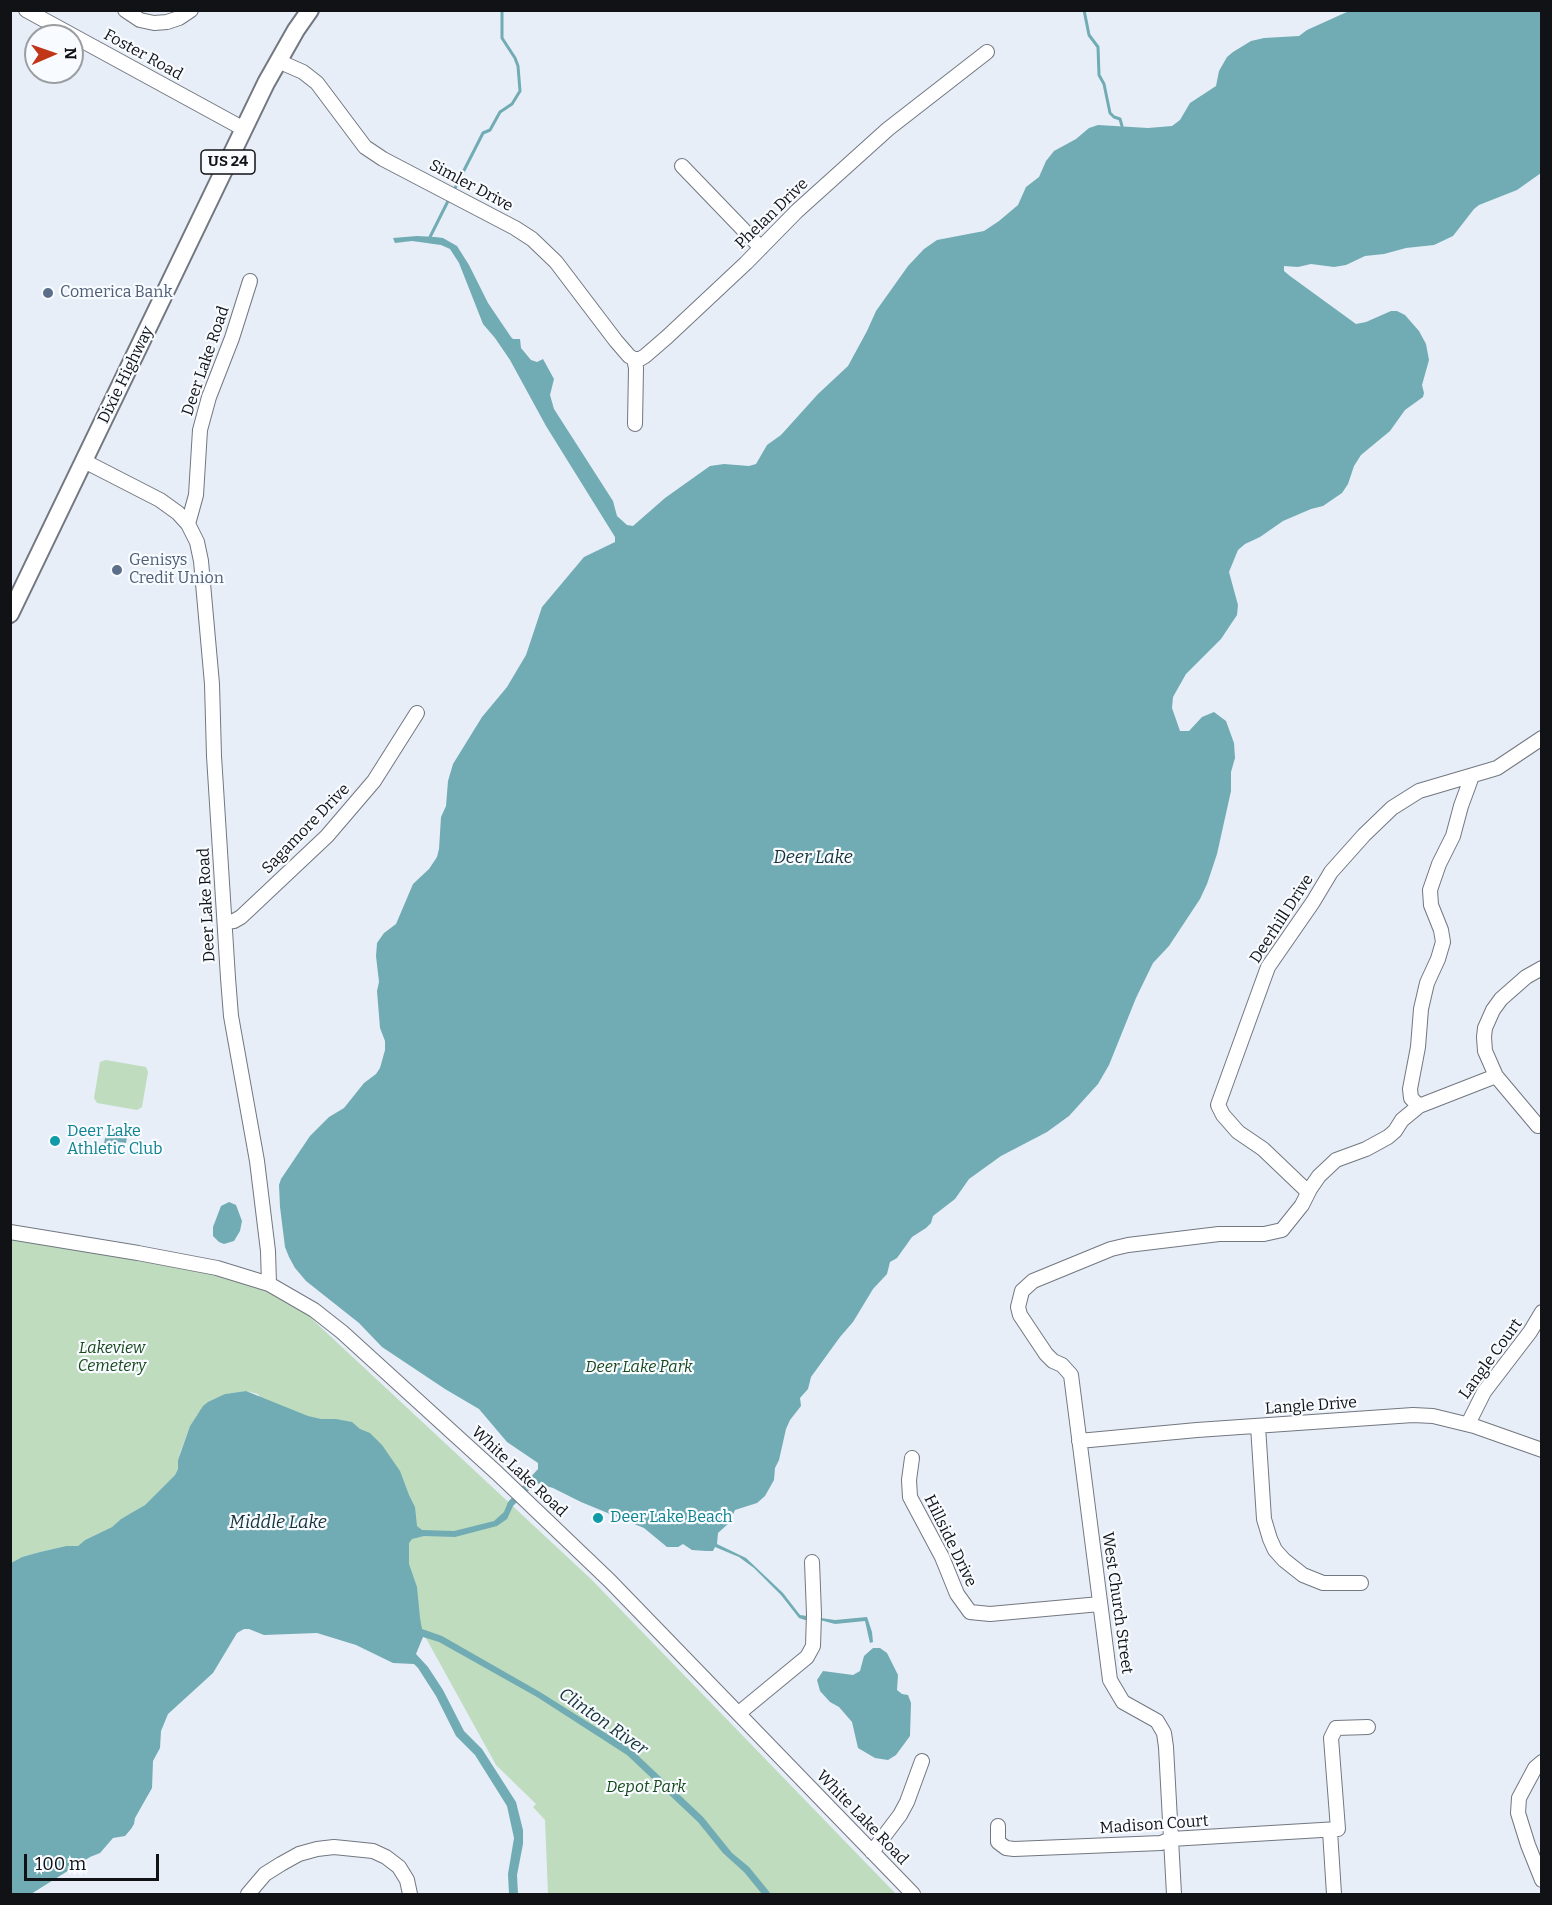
<!DOCTYPE html>
<style>
body{margin:0}
#map{position:relative;width:1552px;height:1905px;overflow:hidden;background:#e7eef8;font-family:Bitter,serif}
canvas{display:block}
.frame{position:absolute;inset:0;border:12px solid #101215;pointer-events:none}
.north{position:absolute;left:24px;top:24px;width:60px;height:60px;box-sizing:border-box;background:#f8fbff;border:2px solid #9b9ea1;border-radius:50%;rotate:88deg;font-size:16px;font-weight:700;line-height:24px;text-align:center;color:#101215}
.north::after{content:'';display:block;margin:auto;width:21px;height:27px;background:#c13617;clip-path:polygon(50% 0,100% 100%,50% 72%,0 100%)}
.scale{position:absolute;left:24px;top:1854px;width:135px;height:27px;box-sizing:border-box;border:3px solid #101215;border-top:0;padding-left:8px;font-size:18px;line-height:21px;white-space:nowrap;color:#101215;-webkit-text-stroke:4px #f8fbff;paint-order:stroke}
</style>
<div id="map">
<canvas width="1552" height="1905"></canvas>
<div class="frame"></div>
<div class="north">N</div>
<div class="scale">100 m</div>
</div>
<script>
const ctx = document.querySelector('canvas').getContext('2d');
ctx.lineJoin = 'round';
function fill(path, color) { ctx.fillStyle = color; ctx.fill(path, 'evenodd'); }
const poly = rows => new Path2D(rows.map(r => 'M' + r).join(''));
function strokePath(path, color, width, dash) { ctx.strokeStyle = color; ctx.lineWidth = width; ctx.lineCap = dash ? 'butt' : 'round'; ctx.setLineDash(dash || []); ctx.stroke(path); }
function label(font, color, halo, rows, align = 'center') {
  ctx.font = font + ' Bitter,serif'; ctx.lineWidth = 4.5; ctx.setLineDash([]); ctx.textBaseline = 'middle'; ctx.strokeStyle = halo; ctx.fillStyle = color; for (const [text, x, y, turn = 0] of rows) {
    ctx.save(); ctx.translate(x, y); ctx.rotate((+turn || 0) * Math.PI / 180); ctx.textAlign = isNaN(turn) ? turn : align; if (halo) ctx.strokeText(text, 0, 0); ctx.fillText(text, 0, 0); ctx.restore();
  }
}
const green = poly([
 [106,1060,146,1067,148,1072,142,1107,137,1110,97,1103,94,1098,100,1062],
 [11,1237,199,1269,278,1294,303,1307,314,1321,591,1579,896,1894,548,1894,545,1820,533,1807,536,1804,496,1765,427,1640,258,1394,246,1391,225,1394,197,1415,190,1426,180,1453,178,1460,178,1469,175,1475,145,1505,133,1513,121,1519,112,1527,85,1540,78,1546,66,1546,40,1552,22,1557,11,1563]
]);
const water = poly([
 [1349,11,1541,11,1541,173,1517,190,1479,205,1474,209,1453,236,1434,245,1406,248,1384,254,1365,256,1346,265,1334,267,1311,264,1298,267,1284,266,1284,271,1290,276,1356,324,1366,322,1391,311,1397,311,1405,315,1419,331,1426,344,1429,360,1422,385,1424,393,1423,397,1405,410,1390,431,1361,455,1354,466,1348,484,1342,493,1323,506,1311,509,1283,521,1260,537,1245,544,1238,550,1229,572,1238,605,1237,615,1221,639,1186,674,1173,697,1172,708,1180,731,1189,731,1202,717,1214,712,1226,721,1234,743,1235,758,1231,772,1231,791,1217,854,1207,884,1200,899,1169,946,1153,963,1136,998,1109,1065,1098,1084,1069,1116,1047,1132,1001,1156,969,1179,955,1199,933,1216,931,1223,926,1228,912,1237,897,1258,890,1262,887,1274,873,1289,853,1322,840,1337,811,1377,808,1389,800,1398,801,1406,790,1420,786,1429,779,1460,775,1468,774,1480,765,1496,757,1503,735,1510,729,1523,718,1533,717,1544,746,1558,783,1593,800,1615,835,1620,867,1617,872,1632,873,1642,870,1643,865,1621,835,1624,820,1620,805,1620,799,1618,781,1595,754,1568,739,1557,715,1547,713,1551,706,1551,692,1550,683,1544,678,1547,667,1547,644,1528,581,1502,553,1488,536,1483,513,1506,507,1519,497,1526,455,1537,424,1536,412,1539,409,1543,409,1564,417,1587,420,1618,422,1629,442,1636,540,1692,631,1749,703,1817,732,1853,749,1867,771,1894,762,1894,744,1872,723,1853,698,1822,627,1755,537,1697,439,1642,423,1637,416,1654,428,1667,443,1690,464,1731,482,1749,516,1802,523,1830,523,1844,517,1875,518,1894,509,1894,508,1874,514,1838,507,1806,475,1755,456,1736,436,1696,418,1668,414,1664,393,1663,356,1645,317,1633,264,1635,249,1629,244,1629,237,1633,213,1673,168,1714,161,1731,160,1748,153,1761,152,1788,135,1818,134,1824,131,1829,125,1836,113,1838,100,1853,90,1857,31,1894,11,1894,11,1563,22,1557,40,1552,66,1546,78,1546,85,1540,112,1527,121,1519,145,1505,175,1475,178,1469,178,1460,190,1426,203,1406,208,1402,225,1394,246,1391,308,1416,321,1419,336,1419,352,1422,360,1429,370,1433,382,1445,400,1471,409,1495,415,1507,417,1526,422,1530,454,1531,494,1521,504,1512,508,1502,538,1469,538,1463,507,1442,479,1409,445,1389,382,1347,359,1323,306,1281,295,1268,289,1257,285,1247,280,1207,279,1185,281,1179,310,1136,329,1117,344,1108,364,1083,376,1074,380,1068,385,1050,385,1041,380,1028,377,991,379,982,376,956,377,943,384,933,396,924,413,884,429,869,437,857,439,849,441,817,446,806,448,781,453,764,482,717,507,687,526,655,542,607,584,557,615,542,615,537,546,426,510,360,495,338,483,324,459,263,450,249,441,245,412,241,395,243,393,238,417,236,435,237,443,238,457,246,469,265,488,303,511,337,513,339,520,339,521,348,531,360,537,362,543,359,554,379,550,395,554,409,613,501,617,516,627,525,633,526,665,498,710,466,724,464,749,466,756,464,767,445,781,435,818,394,848,366,867,331,876,311,908,266,924,249,937,240,984,231,999,221,1018,205,1026,187,1039,177,1046,161,1054,151,1076,139,1089,128,1098,125,1148,128,1172,126,1180,120,1190,103,1216,86,1219,71,1227,57,1233,52,1251,41,1264,38,1299,36,1307,30],
 [107,1128,128,1131,126,1143,118,1142,115,1156,102,1154],
 [229,1202,236,1205,242,1221,240,1231,234,1241,224,1244,219,1242,213,1236,213,1227,221,1206],
 [873,1648,880,1648,887,1653,898,1675,897,1690,902,1694,908,1695,911,1703,910,1736,896,1755,888,1760,875,1758,858,1748,852,1722,839,1707,830,1702,820,1691,817,1680,823,1671,853,1675,860,1671,864,1656]
]);
const stream = poly([
 [1084,10,1089,35,1098,47,1099,75,1104,84,1110,113,1114,117,1120,119,1122,126],
 [454,190,483,133,490,130,500,112,512,104,520,91,518,66,515,58,502,38,502,10],
 [430,237,449,199]
]);
const minor = poly([
 [26,10,244,129],
 [125,10,140,20,154,23,167,22,179,18,191,10],
 [278,61,303,72,317,83,365,147,383,159,515,228,532,239,556,262,616,341,629,356,634,359],
 [682,166,761,248],
 [634,359,640,359,645,356,667,337,746,263,797,211,888,129,987,52],
 [634,359,636,368,635,424],
 [84,461,160,500,178,513,188,524,197,542,201,561,212,684,214,756,228,978,231,1016,257,1161,268,1251,269,1284],
 [188,524,196,495,200,430,209,397,232,338,250,281],
 [225,922,234,921,241,917,327,836,374,781,417,713],
 [1419,1106,1411,1098,1410,1089,1418,1047,1421,1009,1427,983,1438,959,1443,942,1441,930,1431,905,1430,890,1439,864,1453,836,1461,806,1472,776],
 [1538,1126,1496,1076,1485,1051,1484,1037,1485,1028,1493,1010,1501,999,1526,977,1542,968],
 [1308,1192,1263,1149,1238,1132,1223,1115,1218,1105,1268,967,1313,902,1331,872,1364,835,1392,808,1419,791,1497,768,1542,738],
 [10,1232,138,1253,217,1268,269,1284,314,1310,342,1332,497,1473,610,1581,913,1894],
 [1468,1424,1484,1392,1530,1332,1542,1312],
 [1258,1426,1264,1519,1270,1539,1275,1550,1284,1560,1303,1575,1323,1583,1361,1583],
 [1079,1441,1197,1430,1413,1415,1433,1416,1474,1426,1542,1450],
 [912,1458,909,1480,910,1497,942,1557,957,1594,970,1612,990,1614,1100,1604],
 [739,1713,807,1657,813,1646,814,1614,812,1562],
 [1542,1762,1535,1768,1519,1798,1518,1813,1528,1845,1542,1880],
 [998,1826,998,1842,1006,1848,1014,1849,1161,1843,1171,1839,1338,1829,1331,1738,1336,1728,1368,1727],
 [1330,1831,1334,1894],
 [872,1852,900,1815,907,1802,922,1761],
 [248,1894,265,1874,281,1864,299,1854,317,1849,334,1847,373,1851,386,1857,399,1867,407,1880,410,1894],
 [1174,1894,1166,1747,1164,1733,1157,1721,1123,1702,1110,1680,1071,1375,1062,1365,1053,1361,1046,1354,1020,1315,1018,1307,1022,1291,1033,1281,1111,1249,1128,1245,1219,1234,1264,1234,1282,1230,1302,1205,1310,1189,1319,1176,1336,1160,1366,1149,1388,1137,1395,1131,1402,1120,1419,1106,1496,1076]
]);
const major = poly([
 [10,614,266,83,296,30,310,10]
]);
const markers = [
 [48,293,6,"#5c6f8a"],
 [117,570,6,"#5c6f8a"],
 [55,1141,6,"#0f9aa8"],
 [598,1518,6,"#0f9aa8"]
];
const shields = [
 [228,162,54]
];
const shieldNames = [
 ["US 24",228,162]
];
const streetNames = [
 ["Foster Road",143,55,29],
 ["Simler Drive",471,186,28],
 ["Phelan Drive",772,214,-44],
 ["Deer Lake Road",206,361,-71],
 ["Dixie Highway",126,375,-64],
 ["Sagamore Drive",306,829,-46],
 ["Deer Lake Road",207,905,-93],
 ["Deerhill Drive",1282,919,-57],
 ["Langle Court",1491,1359,-54],
 ["Langle Drive",1311,1406,-4],
 ["White Lake Road",519,1472,43],
 ["Hillside Drive",950,1541,64],
 ["West Church Street",1117,1603,82],
 ["White Lake Road",862,1818,46],
 ["Madison Court",1154,1825,-4]
];
const serviceNames = [
 ["Comerica Bank",60,293],
 ["Genisys",129,561],
 ["Credit Union",129,579]
];
const cultureNames = [
 ["Deer Lake",67,1132],
 ["Athletic Club",67,1150],
 ["Deer Lake Beach",610,1518]
];
const parkNames = [
 ["Lakeview",112,1349],
 ["Cemetery",112,1367],
 ["Deer Lake Park",639,1368],
 ["Depot Park",646,1788]
];
const waterNames = [
 ["Deer Lake",813,858],
 ["Middle Lake",278,1523],
 ["Clinton River",603,1722,35]
];
fill(green, '#bfdcbe');
fill(water, '#71acb4');
strokePath(stream, '#71acb4', 3);
strokePath(minor, '#727780', 16);
strokePath(major, '#727780', 20);
strokePath(minor, '#fff', 14);
strokePath(major, '#fff', 16);
for (const [x, y, r, color] of markers) { const dot = new Path2D(); dot.arc(x, y, r, 0, 2 * Math.PI); ctx.fillStyle = color; ctx.fill(dot); strokePath(dot, '#f8fbff', 2); }
for (const [x, y, w] of shields) { const box = new Path2D(); box.roundRect(x - w / 2, y - 12, w, 24, 4.5); ctx.fillStyle = '#f8fbff'; ctx.fill(box); strokePath(box, '#101215', 1.5); }
label('bold 15px', '#101215', null, shieldNames);
label('16px', '#101215', '#f8fbff', streetNames);
label('16px', '#4e5e75', '#f8fbff', serviceNames, 'left');
label('16px', '#0d838f', '#f8fbff', cultureNames, 'left');
label('italic 16px', '#17481a', '#f8fbff', parkNames);
label('italic 18px', '#153337', '#f8fbff', waterNames);
</script>
